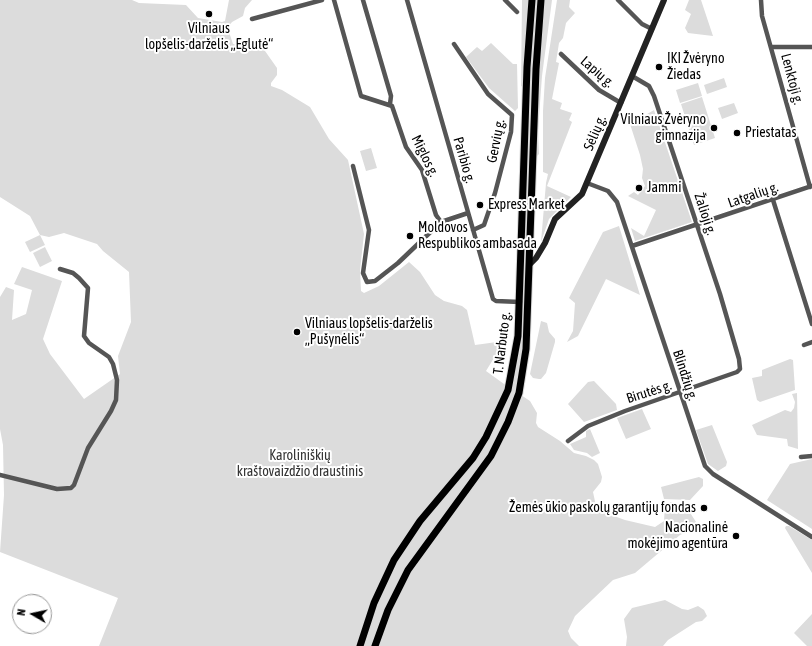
<!DOCTYPE html>
<meta charset="utf-8">
<style>
body{margin:0}
#map{position:relative;width:812px;height:646px;overflow:hidden;background:#fff;font-family:"Asap Condensed",sans-serif}
canvas{display:block}
.north{position:absolute;left:12px;top:594px;width:40px;height:40px;box-sizing:border-box;background:#fff;border:1px solid #999;border-radius:50%;rotate:279deg;font-size:11px;font-weight:700;line-height:16px;text-align:center;color:#000}
.north::after{content:'';display:block;margin:auto;width:14px;height:18px;background:#000;clip-path:polygon(50% 0,100% 100%,50% 72%,0 100%)}
</style>
<div id="map">
<canvas width="812" height="646"></canvas>
<div class="north">N</div>
</div>
<script>
const ctx = document.querySelector('canvas').getContext('2d');
ctx.lineJoin = 'round';
function fill(path, color) { ctx.fillStyle = color; ctx.fill(path, 'evenodd'); }
const poly = rows => new Path2D(rows.map(r => 'M' + r).join(''));
function strokePath(path, color, width, dash) { ctx.strokeStyle = color; ctx.lineWidth = width; ctx.lineCap = dash ? 'butt' : 'round'; ctx.setLineDash(dash || []); ctx.stroke(path); }
function label(font, color, halo, rows, align = 'center') {
  ctx.font = font + ' "Asap Condensed",sans-serif'; ctx.lineWidth = 4; ctx.setLineDash([]); ctx.textBaseline = 'middle'; ctx.strokeStyle = halo; ctx.fillStyle = color; for (const [text, x, y, turn = 0] of rows) {
    ctx.save(); ctx.translate(x, y); ctx.rotate((+turn || 0) * Math.PI / 180); ctx.textAlign = isNaN(turn) ? turn : align; if (halo) ctx.strokeText(text, 0, 0); ctx.fillText(text, 0, 0); ctx.restore();
  }
}
const green = poly([
 [0,0,132,0,139,3,186,5,198,18,222,22,225,21,229,0,252,0,245,8,243,16,232,22,229,26,229,32,233,44,262,48,265,51,277,68,277,75,271,83,271,86,282,90,310,107,329,139,348,160,364,234,360,270,361,291,364,293,379,286,409,262,420,272,435,295,444,301,462,306,467,310,475,345,497,342,500,348,486,371,511,389,520,350,524,277,526,274,523,354,515,391,530,401,537,413,536,423,538,427,560,441,574,453,586,456,594,460,598,464,602,477,601,482,593,492,596,506,600,511,625,520,655,527,664,521,665,505,671,502,685,506,689,511,696,522,693,529,680,535,635,573,613,580,575,616,568,631,571,638,579,646,99,646,118,598,0,552,4,495,3,445,0,429,0,297,6,287,14,290,12,320,26,314,32,290,14,284,22,267,62,281,43,339,50,354,84,399,120,374,118,356,131,322,129,272,103,251,97,244,64,233,49,237,40,235,45,245,30,252,25,242,40,235,30,216,0,197],
 [522,0,530,0,524,88,521,86],
 [536,0,538,0,534,47,532,106,529,106,531,54],
 [545,0,552,0,542,76,538,130,539,154,537,156,539,76],
 [557,0,570,0,569,7,575,13,566,23,563,38,559,43,556,62,559,63,552,99,562,103,560,109,572,113,569,120,572,122,547,186,571,197,549,219,541,242,546,183,548,174,543,172,543,111,545,78],
 [689,0,701,0,713,36,688,33,685,28,691,14,685,10],
 [491,43,513,64,517,64,518,108,515,111,489,88,466,57,477,47,482,51],
 [724,78,727,87,707,94,704,85],
 [698,83,702,96,680,103,676,90],
 [702,97,715,138,694,145,681,104],
 [734,103,738,113,722,119,718,108],
 [654,110,692,222,635,241,631,228,644,236,656,210,628,196,634,192,638,195,645,186,642,178,643,169,640,155,630,124],
 [371,148,377,168,366,171,360,151],
 [619,226,640,295,606,279,578,336,567,342,573,331,575,303,569,298,603,232],
 [45,247,52,261,40,267,33,253],
 [541,321,547,323,549,332,555,339,555,342,546,373,541,379,539,379,533,378,530,374],
 [790,359,793,360,795,390,760,402,757,400,752,378,762,376,762,370],
 [594,381,616,404,617,410,584,422,568,404,588,382],
 [797,393,798,449,788,446,787,439,757,435,752,425,785,410,791,412,794,408,795,402,792,394],
 [642,409,651,429,626,439,617,418],
 [712,425,727,462,726,466,718,471,708,464,696,430],
 [590,429,600,453,592,457,587,453,574,450,570,444,586,437,586,431],
 [812,459,812,529,767,500,790,464],
 [699,477,703,479,703,486,690,500,664,499,661,487],
 [786,526,789,526,812,540,812,573,785,528],
 [665,600,682,609,688,610,698,606,704,610,707,616,702,621,696,622,668,640,663,646,626,646,627,637,624,619,632,608],
 [812,614,812,646,807,646,794,633]
]);
const minor = poly([
 [334,0,361,96,392,106,406,147,422,170,436,215,441,222],
 [363,0,391,96,390,104],
 [407,0,493,299,496,301,520,302],
 [505,0,517,12],
 [618,0,642,24,652,29],
 [761,0,762,16,810,187],
 [252,19,322,0],
 [454,44,488,94,512,115,511,132,495,193,484,225,473,230],
 [772,47,812,47],
 [561,54,599,90,621,103],
 [353,166,369,230,363,273,367,282,375,281,398,263,441,222,468,213],
 [587,183,608,191,617,202,705,466,713,474,812,537],
 [773,200,812,324],
 [632,246,812,186],
 [804,345,812,342],
 [568,441,588,426,625,411,737,372,740,369,739,359,720,294,654,96,649,86,632,76],
 [801,457,812,456],
 [0,475,57,489,71,488,74,485,88,448,111,411,116,400,117,380,113,364,109,357,89,343,84,336,88,288,79,278,73,273,60,269]
]);
const secondary = poly([
 [530,264,536,258,545,243,555,219,582,194,664,0]
]);
const primary = poly([
 [360,646,374,603,394,560,420,521,473,458,486,437,508,390,518,336,527,67,532,0],
 [375,646,388,610,408,570,491,456,508,422,519,393,526,349,536,69,541,0]
]);
const markers = [
 [209,14,4,"#000"],
 [659,67,4,"#000"],
 [714,128,4,"#000"],
 [737,133,4,"#000"],
 [639,188,4,"#000"],
 [480,205,4,"#000"],
 [410,236,4,"#000"],
 [297,332,4,"#000"],
 [704,508,4,"#000"],
 [736,536,4,"#000"]
];
const poiNames = [
 ["Vilniaus",209,29,"center"],
 ["lopšelis-darželis „Eglutė“",209,45,"center"],
 ["IKI Žvėryno",667,59],
 ["Žiedas",667,75],
 ["Vilniaus Žvėryno",706,120,"right"],
 ["gimnazija",706,136,"right"],
 ["Priestatas",745,133],
 ["Jammi",647,188],
 ["Express Market",488,205],
 ["Moldovos",418,228],
 ["Respublikos ambasada",418,244],
 ["Vilniaus lopšelis-darželis",305,324],
 ["„Pušynėlis“",305,340],
 ["Žemės ūkio paskolų garantijų fondas",696,508,"right"],
 ["Nacionalinė",728,528,"right"],
 ["mokėjimo agentūra",728,544,"right"]
];
const streetNames = [
 ["Lapių g.",597,72,41],
 ["Lenktoji g.",792,79,75],
 ["Sėlių g.",595,133,-67],
 ["Gervių g.",496,141,-79],
 ["Miglos g.",425,156,64],
 ["Paribio g.",464,160,74],
 ["Latgalių g.",753,195,-19],
 ["Žalioji g.",705,214,72],
 ["T. Narbuto g.",502,343,-83],
 ["Blindžių g.",685,375,72],
 ["Birutės g.",649,392,-18]
];
const parkNames = [
 ["Karoliniškių",300,456],
 ["kraštovaizdžio draustinis",300,472]
];
fill(green, '#dcdcdc');
strokePath(primary, '#dbdbdb', 9);
strokePath(minor, '#555', 4.5);
strokePath(secondary, '#222', 6);
strokePath(primary, '#000', 7);
for (const [x, y, r, color] of markers) { const dot = new Path2D(); dot.arc(x, y, r, 0, 2 * Math.PI); ctx.fillStyle = color; ctx.fill(dot); strokePath(dot, '#fff', 1.5); }
label('14px', '#000', '#fff', poiNames, 'left');
label('14px', '#000', '#fff', streetNames);
label('14px', '#333', '#fff', parkNames);
</script>
